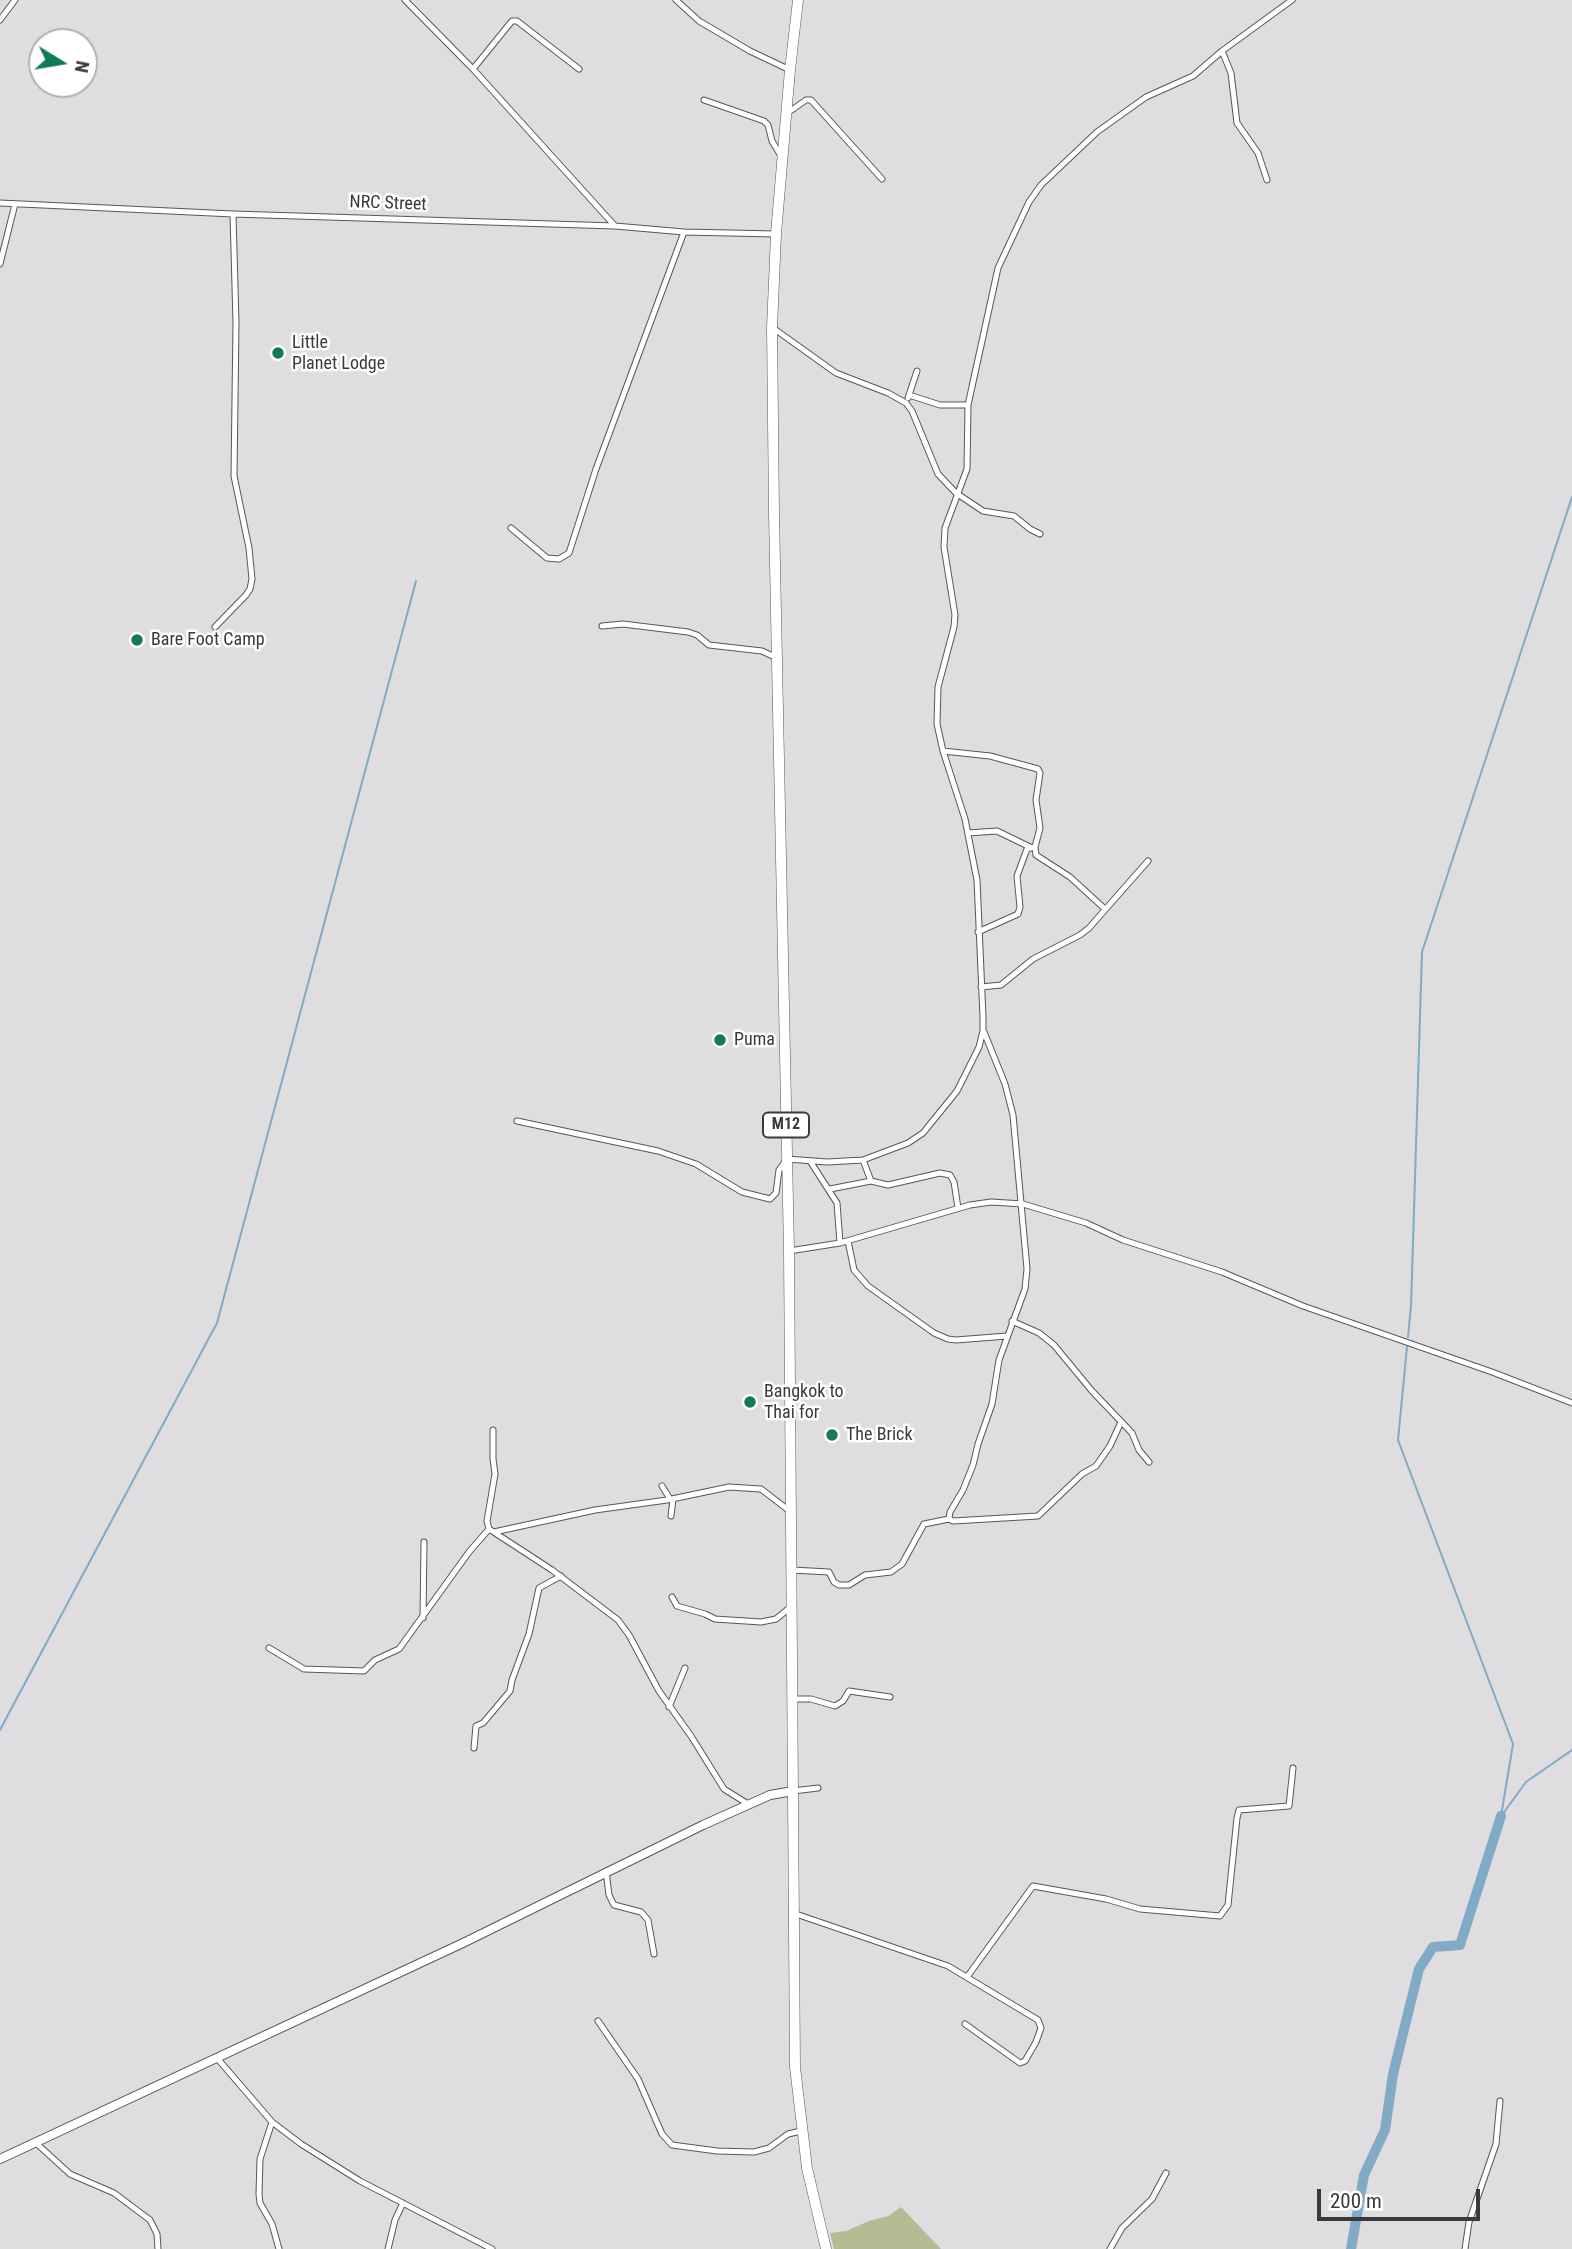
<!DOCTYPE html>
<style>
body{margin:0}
#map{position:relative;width:1572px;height:2249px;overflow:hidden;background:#e0dde1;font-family:"Roboto Condensed",sans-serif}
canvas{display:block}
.north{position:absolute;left:28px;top:28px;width:70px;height:70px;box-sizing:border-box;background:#fff;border:2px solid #b1b0b1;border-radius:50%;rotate:101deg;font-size:19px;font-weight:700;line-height:28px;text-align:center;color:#3b3a3b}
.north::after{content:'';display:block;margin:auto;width:24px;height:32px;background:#137b54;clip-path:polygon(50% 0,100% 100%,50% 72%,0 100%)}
.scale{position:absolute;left:1317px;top:2189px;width:163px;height:32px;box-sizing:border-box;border:4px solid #3b3a3b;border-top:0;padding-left:9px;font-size:21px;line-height:24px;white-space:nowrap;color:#3b3a3b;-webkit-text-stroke:5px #fff;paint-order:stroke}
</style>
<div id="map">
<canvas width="1572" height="2249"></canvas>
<div class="north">N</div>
<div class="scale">200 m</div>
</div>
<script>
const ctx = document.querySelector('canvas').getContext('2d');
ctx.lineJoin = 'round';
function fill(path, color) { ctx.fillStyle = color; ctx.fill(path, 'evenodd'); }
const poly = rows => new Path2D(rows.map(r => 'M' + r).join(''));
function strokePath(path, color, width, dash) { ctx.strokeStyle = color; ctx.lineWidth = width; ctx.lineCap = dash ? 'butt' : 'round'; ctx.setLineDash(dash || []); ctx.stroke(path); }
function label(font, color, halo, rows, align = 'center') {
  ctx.font = font + ' "Roboto Condensed",sans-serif'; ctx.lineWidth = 5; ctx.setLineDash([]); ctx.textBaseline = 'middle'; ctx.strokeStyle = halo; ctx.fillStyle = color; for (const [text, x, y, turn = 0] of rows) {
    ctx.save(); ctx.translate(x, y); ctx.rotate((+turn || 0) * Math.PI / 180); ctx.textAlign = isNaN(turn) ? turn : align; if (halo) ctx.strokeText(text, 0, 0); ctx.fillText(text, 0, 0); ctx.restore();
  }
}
const green = poly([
 [901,2207,941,2249,834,2249,830,2233,846,2231,869,2221,888,2216]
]);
const stream = poly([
 [1408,1337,1411,1306,1422,952,1572,497],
 [1407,1347,1398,1440,1513,1744,1501,1816],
 [0,1730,217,1323,416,581],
 [1502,1815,1526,1782,1572,1750]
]);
const river = poly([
 [1351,2249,1364,2175,1385,2130,1393,2074,1419,1969,1433,1947,1460,1945,1501,1816]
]);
const street = poly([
 [405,0,473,69,615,226],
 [676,0,699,21,750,51,790,70],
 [0,20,15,0],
 [1222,51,1231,73,1237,123,1258,153,1267,180],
 [473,69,512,21,517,21,579,69],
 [704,100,764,121,768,125,772,141,781,156],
 [786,114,806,100,811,100,882,179],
 [0,203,233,214,615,226,684,232,776,234],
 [0,264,15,204],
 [773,328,836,373,888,393,906,403,912,411,938,474,956,493,983,511,1014,516,1030,529,1040,534],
 [909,395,940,405,968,405],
 [908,398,917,371],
 [511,528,547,558,559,559,569,553,596,469,684,232],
 [602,626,623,624,688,632,697,635,709,645,762,651,777,658],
 [215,627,246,595,250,589,252,579,249,548,234,476,236,323,233,214],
 [943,751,990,756,1038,769,1040,773,1036,800,1040,828,1035,847,1036,855,1070,877,1105,909],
 [968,833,997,831,1030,847],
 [978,932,1018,914,1020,907,1017,876,1027,849,1035,847],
 [981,987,1001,985,1033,959,1080,935,1089,928,1148,861],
 [517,1121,658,1151,696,1164,742,1192,770,1199,776,1193,779,1170,787,1159,827,1162,863,1160,908,1143,923,1133,957,1091,979,1047,983,1031,983,1017,977,880,965,819,943,751,937,724,938,687,954,627,955,615,944,547,945,528,967,469,968,405,998,268,1029,202,1041,185,1097,132,1146,97,1193,76,1222,51,1292,0],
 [863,1160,871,1181,888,1185,940,1173,950,1175,954,1182,958,1208],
 [810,1161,837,1203,840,1243],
 [830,1189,871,1181],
 [848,1241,854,1270,868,1286,934,1333,948,1339,956,1340,1007,1336],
 [789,1251,840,1243,970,1205,991,1202,1023,1204,1086,1223,1123,1240,1222,1272,1303,1306,1492,1372,1572,1403],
 [1012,1321,1039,1333,1054,1345,1092,1391,1132,1433,1139,1450,1149,1462],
 [493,1430,493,1459,495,1474,487,1521,489,1529,552,1570,618,1620,629,1635,659,1691,691,1736,724,1789,748,1804],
 [662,1486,670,1499],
 [671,1516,673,1499],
 [949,1519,950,1512,963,1490,973,1465,978,1444,992,1404,999,1360,1025,1289,1027,1269,1013,1115,1005,1084,984,1032],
 [494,1532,595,1510,667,1500,729,1487,761,1489,791,1512],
 [792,1570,829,1572,834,1582,839,1585,849,1585,865,1575,891,1572,902,1564,924,1524,949,1519,953,1521,1038,1516,1082,1474,1096,1466,1110,1446,1121,1422],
 [672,1597,677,1606,705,1614,715,1619,761,1622,776,1619,792,1606],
 [423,1618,424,1542],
 [269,1648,304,1669,364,1671,375,1660,399,1649,469,1552,489,1529],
 [793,1699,811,1699,835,1706,843,1701,849,1691,890,1697],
 [669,1707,685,1668],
 [474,1748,476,1726,483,1723,510,1691,512,1680,529,1634,539,1588,561,1576],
 [793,1791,818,1788],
 [606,1871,609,1895,614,1905,641,1912,648,1920,654,1954],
 [793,1913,948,1966,1038,2020,1041,2028,1036,2042,1025,2061,1020,2063,965,2024],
 [967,1977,1033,1886,1106,1899,1140,1909,1220,1916,1228,1905,1237,1818,1239,1810,1289,1806,1293,1768],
 [598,2021,638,2079,662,2134,672,2145,717,2151,754,2152,769,2148,788,2134,801,2131],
 [217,2058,272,2122,301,2144,360,2181,492,2249],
 [272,2122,260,2159,259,2194,260,2203,272,2224,279,2249],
 [35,2142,70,2174,114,2193,150,2220,157,2234,158,2249],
 [388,2249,395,2220,403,2203],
 [1110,2249,1122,2228,1152,2199,1166,2173],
 [1465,2249,1469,2222,1496,2144,1500,2101]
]);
const secondary = poly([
 [0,2159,463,1943,703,1825,770,1795,793,1791]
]);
const highway = poly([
 [798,0,790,70,776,234,772,328,774,514,789,1251,795,2067,807,2168,826,2249]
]);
const markers = [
 [278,353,7,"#137b54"],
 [137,640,7,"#137b54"],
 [720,1040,7,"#137b54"],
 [750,1402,7,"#137b54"],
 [832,1435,7,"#137b54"]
];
const shields = [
 [786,1125,46]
];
const shieldNames = [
 ["M12",786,1125]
];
const streetNames = [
 ["NRC Street",388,204,2]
];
const poiNames = [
 ["Little",292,343],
 ["Planet Lodge",292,364],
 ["Bare Foot Camp",151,640],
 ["Puma",734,1040],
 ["Bangkok to",764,1392],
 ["Thai for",764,1413],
 ["The Brick",846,1435]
];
fill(green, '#b4bc94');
strokePath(stream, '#80aac5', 2);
strokePath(river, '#80aac5', 10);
strokePath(street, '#585659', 7);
strokePath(secondary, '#585659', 10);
strokePath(highway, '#585659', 11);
strokePath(street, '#fff', 5);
strokePath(secondary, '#fff', 8);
strokePath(highway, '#fff', 10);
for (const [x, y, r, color] of markers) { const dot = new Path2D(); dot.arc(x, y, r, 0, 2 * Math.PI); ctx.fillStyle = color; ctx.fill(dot); strokePath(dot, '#fff', 2.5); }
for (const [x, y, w] of shields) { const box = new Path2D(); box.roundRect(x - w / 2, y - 12.5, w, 25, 5); ctx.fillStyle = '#fff'; ctx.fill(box); strokePath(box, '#3b3a3b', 2); }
label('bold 16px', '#3b3a3b', null, shieldNames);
label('18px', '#3b3a3b', '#fff', streetNames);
label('18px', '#3b3a3b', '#fff', poiNames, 'left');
</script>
